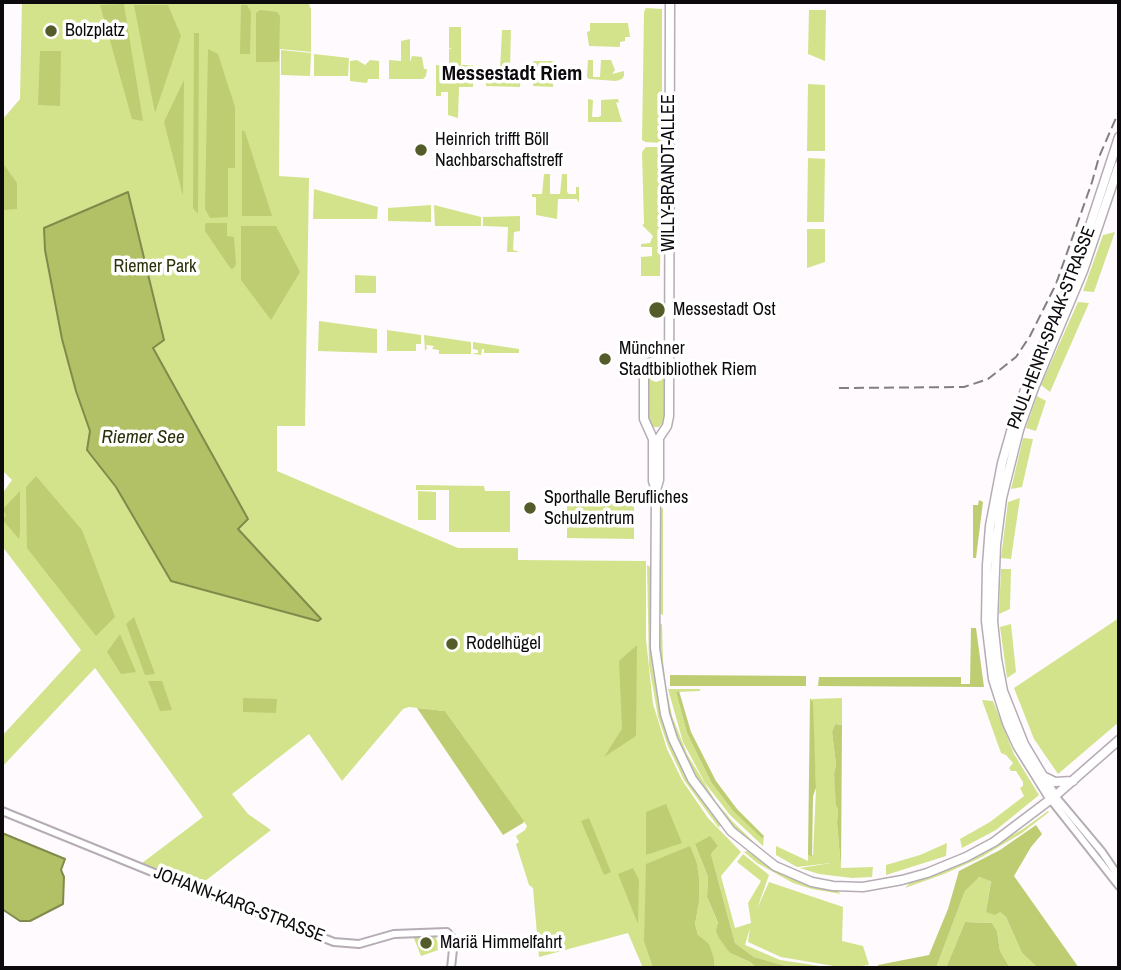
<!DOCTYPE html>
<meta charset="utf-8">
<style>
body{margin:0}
#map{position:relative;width:1121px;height:970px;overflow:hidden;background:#fefafd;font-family:"Archivo Narrow",sans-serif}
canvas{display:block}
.frame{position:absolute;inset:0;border:4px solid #0d0a0d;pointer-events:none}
</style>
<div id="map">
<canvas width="1121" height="970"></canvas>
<div class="frame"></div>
</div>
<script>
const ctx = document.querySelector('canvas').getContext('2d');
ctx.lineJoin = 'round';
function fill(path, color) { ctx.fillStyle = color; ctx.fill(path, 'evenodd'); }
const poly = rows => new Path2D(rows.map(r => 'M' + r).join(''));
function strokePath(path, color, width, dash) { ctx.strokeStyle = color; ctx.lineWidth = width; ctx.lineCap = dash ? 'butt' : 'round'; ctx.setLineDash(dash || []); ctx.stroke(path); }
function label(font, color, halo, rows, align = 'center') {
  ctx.font = font + ' "Archivo Narrow",sans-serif'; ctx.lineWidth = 7; ctx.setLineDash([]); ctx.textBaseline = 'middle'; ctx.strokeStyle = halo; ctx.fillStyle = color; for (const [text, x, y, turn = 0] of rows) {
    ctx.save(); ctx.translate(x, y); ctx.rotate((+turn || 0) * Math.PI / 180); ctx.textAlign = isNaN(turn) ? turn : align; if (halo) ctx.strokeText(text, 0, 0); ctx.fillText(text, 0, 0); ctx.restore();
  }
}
const green = poly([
 [22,2,309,4,311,9,311,52,280,49,279,176,309,178,305,426,277,426,277,471,458,548,518,548,518,560,646,561,646,640,653,704,667,749,682,780,708,818,741,852,721,876,735,928,751,923,748,903,761,881,737,862,743,854,769,875,757,909,769,882,843,907,842,941,863,946,869,965,845,968,781,957,748,942,750,928,745,945,780,960,833,968,793,968,754,957,735,943,711,854,718,846,695,844,708,877,707,897,730,953,750,962,757,968,715,968,714,959,698,935,695,924,699,902,697,864,644,942,653,968,643,968,628,933,539,957,533,888,529,885,516,844,519,842,516,836,525,830,527,826,445,711,409,707,403,709,342,781,309,734,232,794,248,814,271,830,200,885,142,863,203,817,95,668,2,767,2,736,81,650,2,546,2,494,12,480,2,470,2,120,20,99],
 [646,8,662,9,662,143,645,142,642,140,644,12],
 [809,10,826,10,825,61,808,54],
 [590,23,628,23,630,37,625,37,625,41,620,42,620,47,589,46,587,32,590,31],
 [449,27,461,27,461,65,473,65,473,87,459,87,458,118,448,115,448,92,441,92,441,96,436,96,436,65,449,66,449,49,452,49,449,48],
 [502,30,511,30,510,67,521,68,520,87,486,86,486,70,500,71],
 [410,39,410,62,412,56,422,57,424,69,427,69,426,76,423,79,389,79,389,60,401,61,401,41],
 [281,50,311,53,310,76,281,75],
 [314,54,349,58,348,76,314,76],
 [357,60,365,65,370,60,379,61,379,79,368,79,367,83,350,81,350,61],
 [588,60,593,60,593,77,600,77,601,60,611,60,615,70,612,74,624,71,624,76,622,79,616,81,589,79,587,77],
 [533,61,554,61,553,87,533,86],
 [808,84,825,85,825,151,807,151],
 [588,99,593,100,592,117,598,117,601,116,601,100,618,99,619,103,616,102,622,122,588,122],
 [646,147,662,147,660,276,641,276,641,257,652,256,652,247,641,247,641,244,650,243,653,236,642,225,644,224,642,152],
 [808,158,825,159,824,222,807,222],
 [544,174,550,174,550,194,560,194,562,174,567,174,567,192,569,194,576,194,576,187,579,187,579,203,577,199,558,199,557,219,536,215,536,197,532,197,532,194,542,194],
 [314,189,378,207,377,219,313,219],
 [431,205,431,222,388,221,388,208],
 [434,205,481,217,481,226,435,226],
 [520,216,520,231,514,232,513,250,520,252,507,252,508,227,483,226,483,217],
 [807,229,825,229,825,262,807,268],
 [1115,232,1094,292,1083,291,1103,235],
 [355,275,376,276,376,293,355,293],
 [1078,302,1089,303,1050,392,1041,385],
 [319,321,377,329,377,353,318,351],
 [387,330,421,335,421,344,416,344,416,351,387,351],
 [424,335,471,342,471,354,439,354,439,350,432,349,434,346,426,345,427,348,425,351],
 [473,342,519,349,519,353,484,353,484,349,482,349,481,355,474,354,473,353,478,353,478,350,473,349],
 [647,374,651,380,656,382,662,380,666,374,665,420,659,427,652,427,647,421],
 [1037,396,1046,401,1036,431,1026,428],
 [1023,438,1033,439,1022,487,1011,489],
 [416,485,484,486,485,491,510,491,510,532,449,532,449,490,416,490],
 [418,491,436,492,436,520,418,520],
 [567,495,634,496,634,539,567,538],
 [1020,498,1011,559,1001,558,1008,502],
 [663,508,663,615,659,613,660,509],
 [647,565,650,567,652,665,661,716,677,759,693,788,720,824,719,828,684,780,668,746,658,717,649,665],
 [1001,569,1011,569,1010,609,999,614],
 [1119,618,1119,722,1058,774,1034,739,1014,688],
 [662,624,663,661,666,687,672,716,687,754,716,802,733,822,763,851,751,844,730,824,705,791,684,756,669,717,660,661,659,625],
 [1011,624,1016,672,1007,678,1000,627],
 [668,689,700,689,700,691,676,692,687,733,711,782,733,811,762,837,764,836,763,846,730,815,705,783,683,742],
 [842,698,842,725,835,724,832,732,836,764,834,774,838,809,837,823,841,868,873,867,872,877,852,878,819,874,800,868,831,863,797,867,776,855,776,846,808,861,808,855,813,855,816,789,812,699],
 [982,700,993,701,1014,754,1039,795,996,830,962,848,960,839,990,822,1024,796,1020,788,1023,786,1023,782,1016,771,1011,771,1009,768,1013,763,1006,755,1001,753],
 [1048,811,1049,812,1022,833,980,858,944,874,905,888,911,882,935,874,978,855,1023,829],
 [947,843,946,856,886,875,886,865,920,855],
 [747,851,785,876,813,886,836,890,841,894,812,889,793,883,757,863,744,852],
 [978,877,991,880,986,912,999,911,1006,917,1022,953,1038,968,1010,968,1000,951,997,931,992,923,965,922,946,968,936,968,965,891],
 [431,935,436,938,440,947,438,950,421,956,413,936]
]);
const forest = poly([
 [124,4,124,5,143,121,132,119,100,5],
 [134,5,168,5,181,36,155,113],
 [241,5,247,5,251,12,250,54,240,54],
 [260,10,277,12,280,16,279,61,275,62,256,62,256,13],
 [194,33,199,33,198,214,193,208],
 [208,49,218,54,235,107,235,168,228,168,228,217,210,218,205,209],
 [40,51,61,51,60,106,38,105],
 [184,80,183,196,164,122],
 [242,130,245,132,272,216,242,216],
 [2,162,17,183,17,209,2,210],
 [207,223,227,223,227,236,234,237,236,264,234,268,231,269,205,231,205,224],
 [241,226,276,226,300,272,271,320,241,280],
 [36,476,82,530,115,617,96,636,27,548,26,487],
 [20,491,20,531,19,539,2,519,6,516,3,509],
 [979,500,983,502,976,558,973,558,973,505,978,505],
 [134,617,155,674,145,675,126,624],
 [971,628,976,628,984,687,818,686,819,677,961,677,961,684,970,684],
 [120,634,136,672,121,674,107,652],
 [637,645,636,736,604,757,622,729,619,661],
 [670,675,806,676,806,686,670,686],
 [148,681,162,681,172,710,160,711],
 [679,691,691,732,716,781,737,809,764,836,762,838,733,811,711,782,687,733,676,692],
 [243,698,277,699,276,713,243,712],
 [810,698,813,702,816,788,813,796,812,856,808,855],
 [417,708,445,711,524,821,523,823,503,835],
 [835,724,842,725,841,868,837,823,838,809,836,805,834,774,836,764,832,732],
 [666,804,682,843,646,855,646,812],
 [589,818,611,872,604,875,581,821],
 [1036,825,1042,834,1031,847,1014,876,1079,968,1038,968,1022,953,1006,917,1000,912,995,915,986,912,991,881,979,877,965,891,936,968,879,968,878,965,929,955,948,909,959,871,1000,850],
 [710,836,718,846,711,854,735,943,754,957,793,968,757,968,750,962,730,953,719,938,716,931,718,923,707,897,708,877,695,844],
 [690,846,697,864,699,879,699,902,695,924,698,935,709,944,714,959,715,968,653,968,644,942,646,864],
 [633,868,639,880,638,924,618,874],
 [965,922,992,923,997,931,1000,951,1010,968,946,968]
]);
const water = poly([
 [128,192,164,340,153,348,248,519,238,529,321,619,318,621,171,581,116,487,87,450,90,431,76,391,62,339,45,250,44,228,128,192],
 [2,833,65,859,61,870,64,877,63,904,30,921,20,921,2,909,2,833]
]);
const minor = poly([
 [1055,796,1102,852,1119,877],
 [1051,800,1119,886],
 [2,811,162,876,334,942,359,944,394,934,447,932,454,940,451,968]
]);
const major = poly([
 [670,2,669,416,667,426,659,438,659,480,656,490,655,648,665,714,673,739,692,779,731,831,775,866,812,882,833,886,863,887,902,880,927,873,966,857,994,842,1055,796,1119,740],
 [656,490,653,481,653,439,644,419,644,371,649,363,664,357,667,347],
 [1045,777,1055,782,1073,781],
 [1055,796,1024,744,1003,691,997,659,993,621,996,545,1002,498,1019,430,1034,388,1083,271,1119,165],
 [1051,800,1018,747,1007,723,993,679,986,621,987,565,990,526,1002,463,1012,428,1027,384,1076,268,1119,137]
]);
const rail = poly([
 [839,388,964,387,988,379,1016,357,1030,336,1056,284,1092,182,1099,157,1119,111]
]);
const markers = [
 [51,31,7,"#545c2a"],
 [421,150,7,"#545c2a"],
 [657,310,9,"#545c2a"],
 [605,359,7,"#545c2a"],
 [530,508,7,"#545c2a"],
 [452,644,7,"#545c2a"],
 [426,943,7,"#545c2a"]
];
const poiNames = [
 ["Bolzplatz",65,31],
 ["Heinrich trifft Böll",435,140],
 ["Nachbarschaftstreff",435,161],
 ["Messestadt Ost",673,310],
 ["Münchner",619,349],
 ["Stadtbibliothek Riem",619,370],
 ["Sporthalle Berufliches",544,498],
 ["Schulzentrum",544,519],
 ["Rodelhügel",466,644],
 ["Mariä Himmelfahrt",440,943]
];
const streetNames = [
 ["WILLY-BRANDT-ALLEE",669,173,-90],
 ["PAUL-HENRI-SPAAK-STRASSE",1052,328,-69],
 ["JOHANN-KARG-STRASSE",239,905,21]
];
const parkNames = [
 ["Riemer Park",155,267]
];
const waterNames = [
 ["Riemer See",143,438]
];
const quarterNames = [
 ["Messestadt Riem",512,74]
];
fill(green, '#d3e38c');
fill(forest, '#becd72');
fill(water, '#b2c166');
strokePath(water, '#808a4b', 2);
strokePath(minor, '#b6acb5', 10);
strokePath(major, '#b6acb5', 11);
strokePath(minor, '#fff', 6);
strokePath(major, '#fff', 8);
strokePath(rail, '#827f82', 2, [10, 5]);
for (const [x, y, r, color] of markers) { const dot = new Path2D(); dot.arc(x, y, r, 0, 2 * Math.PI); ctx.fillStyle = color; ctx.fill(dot); strokePath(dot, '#fff', 2.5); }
label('18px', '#0d0a0d', '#fff', poiNames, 'left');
label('18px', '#0d0a0d', '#fff', streetNames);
label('18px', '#2b310a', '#fff', parkNames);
label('italic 19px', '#2b3009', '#fff', waterNames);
label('bold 21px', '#0d0a0d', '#fff', quarterNames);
</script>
